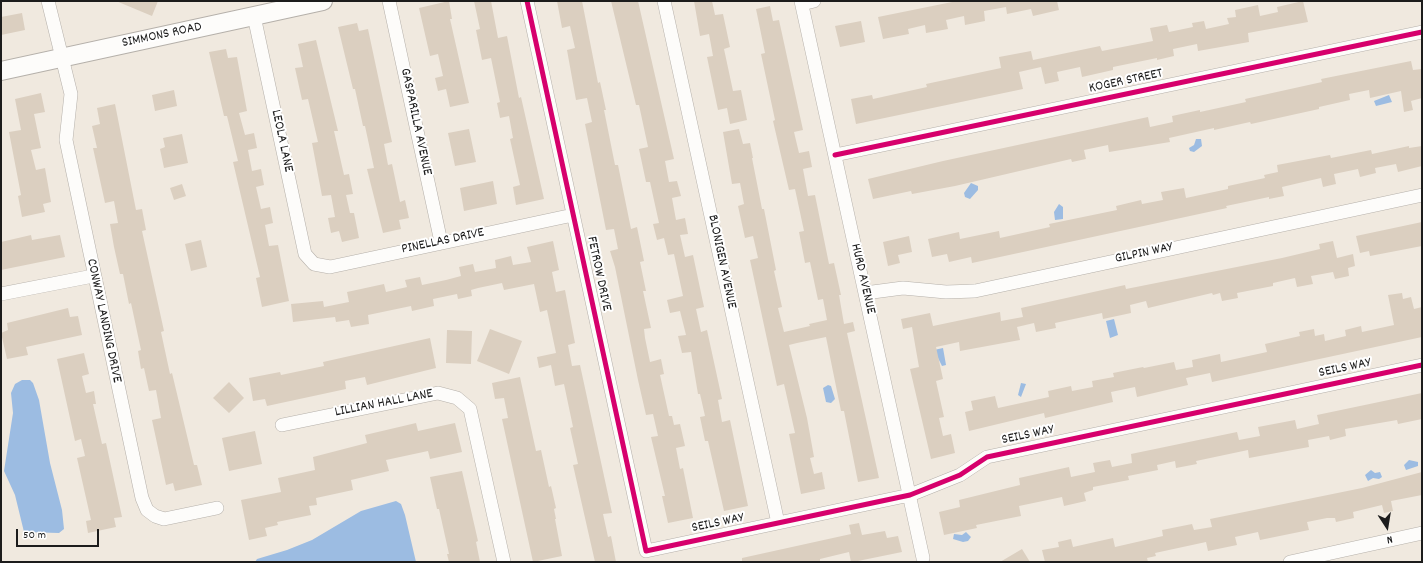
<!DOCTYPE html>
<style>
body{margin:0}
#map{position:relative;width:1423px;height:563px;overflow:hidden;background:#f0e9df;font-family:Dekko,sans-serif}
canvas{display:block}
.frame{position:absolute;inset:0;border:2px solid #1c1c1c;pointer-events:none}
.north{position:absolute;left:1367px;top:507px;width:40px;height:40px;-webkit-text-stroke:3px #fff;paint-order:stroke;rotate:168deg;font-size:11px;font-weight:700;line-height:16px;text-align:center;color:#1c1c1c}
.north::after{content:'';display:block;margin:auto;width:14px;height:18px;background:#1c1c1c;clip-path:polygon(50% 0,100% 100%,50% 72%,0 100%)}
.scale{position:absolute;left:16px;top:529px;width:83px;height:18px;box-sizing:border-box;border:2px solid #1c1c1c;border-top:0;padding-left:5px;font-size:12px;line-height:14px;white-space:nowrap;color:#1c1c1c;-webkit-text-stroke:3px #fff;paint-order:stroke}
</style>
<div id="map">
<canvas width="1423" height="563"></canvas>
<div class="frame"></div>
<div class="north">N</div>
<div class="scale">50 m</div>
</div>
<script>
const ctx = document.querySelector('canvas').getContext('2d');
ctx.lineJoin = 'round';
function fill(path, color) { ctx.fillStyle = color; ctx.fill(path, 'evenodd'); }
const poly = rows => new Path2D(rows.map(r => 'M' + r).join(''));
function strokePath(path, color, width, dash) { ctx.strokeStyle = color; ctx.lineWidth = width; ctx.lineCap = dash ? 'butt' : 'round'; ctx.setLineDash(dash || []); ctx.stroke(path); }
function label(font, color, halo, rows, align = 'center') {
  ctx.font = font + ' Dekko,sans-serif'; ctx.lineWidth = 4; ctx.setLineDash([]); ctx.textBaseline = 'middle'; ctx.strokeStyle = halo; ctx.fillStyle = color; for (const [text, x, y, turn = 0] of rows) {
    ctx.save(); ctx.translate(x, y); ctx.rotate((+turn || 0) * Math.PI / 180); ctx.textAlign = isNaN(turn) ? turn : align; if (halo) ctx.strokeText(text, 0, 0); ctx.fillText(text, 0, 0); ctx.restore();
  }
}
const water = poly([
 [1389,95,1392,102,1376,106,1374,101],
 [1196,139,1201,139,1202,146,1194,152,1190,151,1189,148,1194,145],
 [971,183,978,186,978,190,970,199,965,197,964,193],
 [1059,204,1063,207,1063,219,1055,220,1054,212],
 [1114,319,1118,335,1110,338,1106,321],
 [943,348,946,365,942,366,934,350],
 [22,380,30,380,33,383,39,400,50,463,62,510,64,529,59,533,24,532,15,495,4,471,13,413,11,393,15,384],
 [1021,383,1026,384,1021,397,1018,395],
 [828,385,831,386,835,399,831,403,826,402,823,388],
 [1409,460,1418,462,1418,466,1406,470,1404,465],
 [1371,470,1375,473,1380,472,1382,477,1379,479,1373,478,1368,481,1365,475],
 [396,501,401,504,405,515,416,562,255,562,257,559,287,550,312,540,361,511],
 [966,532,971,537,968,541,963,542,953,539,954,534,962,535]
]);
const building = poly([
 [116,1,158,1,152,16],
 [449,1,452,19,450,19,469,103,450,107,446,89,438,91,435,78,443,76,438,54,430,56,419,8],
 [474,1,491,1,498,38,507,36,519,98,521,97,544,199,516,205,513,187,520,185,510,139,513,138,509,116,500,118,497,103,500,102,491,58,482,60,476,30,480,29],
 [557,1,582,1,598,83,600,82,606,110,604,110,615,165,618,165,631,229,637,227,644,261,640,262,646,291,643,291,651,328,644,329,645,338,650,362,661,359,664,374,660,375,669,416,672,416,674,425,680,424,685,446,676,448,680,469,683,468,693,518,668,523,662,496,665,496,651,437,658,436,653,414,646,415,638,380,615,267,610,251,618,249,614,229,606,230,585,124,592,122,587,98,576,100,567,50,575,48,570,26,562,28],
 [611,1,638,1,674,159,665,161,669,182,677,181,681,196,672,198,676,220,685,218,688,234,680,235,685,257,693,255,704,307,696,309,701,332,707,330,722,399,718,400,722,422,730,420,748,506,724,511,708,441,705,441,700,417,705,416,700,394,698,394,691,352,682,353,678,336,686,335,680,311,670,313,667,300,683,296,674,254,668,255,664,238,657,240,653,224,659,223,650,182,646,182,639,149,648,147,639,105,636,105],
 [694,1,712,1,715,15,723,14,730,47,724,49,733,91,741,90,747,120,730,124,727,108,718,110,707,57,713,56,709,34,700,36],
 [957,1,1057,1,1059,10,1033,16,1031,9,1007,14,1006,7,984,11,985,21,965,25,964,16,946,20,948,29,926,33,925,25,908,29,909,34,883,39,878,17],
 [1303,1,1308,22,1248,33,1249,42,1198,51,1197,44,1173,49,1174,56,1157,60,1157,58,1113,67,1113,70,1082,77,1080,67,1057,72,1059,81,1045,84,1041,67,1019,72,1023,89,856,124,851,99,872,95,873,99,927,87,926,84,1001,68,999,57,1031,51,1033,60,1100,46,1102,51,1153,41,1150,28,1167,25,1169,32,1193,27,1192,23,1204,21,1206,29,1229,24,1227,18,1236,17,1235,10,1258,5,1260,16,1278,12,1277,7],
 [770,6,773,21,779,20,803,130,794,132,799,153,809,151,812,167,803,169,808,196,815,195,829,264,834,263,841,295,839,295,844,324,853,322,855,331,847,333,879,478,858,482,844,411,841,411,826,337,797,343,789,345,807,418,814,457,810,458,814,474,822,472,825,489,801,494,789,434,795,433,784,384,777,386,750,260,758,258,753,236,745,238,738,206,744,204,740,183,732,184,723,132,739,129,743,144,750,143,753,158,752,158,762,209,764,209,776,270,774,271,782,307,778,308,784,332,810,326,809,324,827,320,823,299,818,300,810,262,805,263,799,232,804,231,795,189,789,190,773,121,775,120,761,54,765,53,756,9],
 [22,13,25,30,1,35,1,17],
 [861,21,865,42,840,47,835,26],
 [357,23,359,31,368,29,392,142,384,144,388,165,392,164,400,202,405,200,409,218,399,220,401,229,383,233,367,169,374,168,365,126,363,126,355,89,353,89,338,27],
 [316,40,338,131,334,131,344,175,349,174,353,194,346,195,350,213,354,213,359,238,342,242,339,231,331,233,328,218,335,217,331,195,322,196,312,143,318,142,308,99,302,100,295,68,303,67,298,44],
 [226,49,228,58,237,57,247,111,239,113,245,135,254,133,257,148,248,150,252,171,261,169,264,185,256,187,261,209,270,207,273,223,265,225,269,246,278,245,289,301,262,307,256,278,260,277,233,162,238,161,227,116,224,116,209,52],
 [1411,61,1413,70,1422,69,1422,98,1411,101,1413,110,1404,112,1401,91,1370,98,1369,90,1349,94,1350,100,1319,107,1319,109,1251,124,1250,122,1214,130,1214,128,1169,138,1170,142,1109,152,1108,145,1084,150,1086,159,1072,162,1071,159,955,186,912,194,911,191,873,199,868,179,943,161,1148,117,1150,127,1173,122,1172,116,1200,110,1200,112,1246,102,1245,99,1322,82,1321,79],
 [174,90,177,106,155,111,152,95],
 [41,93,45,112,34,114,41,148,31,150,36,170,45,168,51,202,43,204,45,212,22,217,18,196,21,195,9,132,21,130,15,99],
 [115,104,136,210,142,209,146,230,142,231,164,331,161,332,170,374,172,373,194,465,197,465,202,485,175,491,173,483,166,485,152,420,161,418,156,390,149,391,144,368,141,369,138,351,141,350,131,303,129,304,123,274,120,274,114,247,110,224,118,223,114,201,105,203,93,148,97,148,92,126,100,124,97,108],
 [469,129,476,162,455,166,448,133],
 [182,134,188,163,164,168,160,149,165,147,163,138],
 [1409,146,1409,148,1422,146,1422,166,1398,172,1396,164,1375,168,1376,173,1360,177,1358,169,1334,174,1336,184,1323,187,1321,178,1299,183,1282,187,1284,196,1269,199,1269,197,1226,206,1227,208,972,263,971,257,949,262,947,254,932,257,928,239,959,232,960,239,999,231,1000,238,1050,227,1049,224,1117,210,1116,206,1141,200,1142,204,1163,200,1161,192,1184,188,1186,198,1228,189,1228,186,1265,178,1264,175,1278,172,1277,165,1330,155,1331,158,1371,150,1372,154],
 [493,181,497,204,464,211,460,188],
 [182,184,186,196,174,200,170,188],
 [1422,222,1422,246,1370,256,1369,251,1360,253,1356,236],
 [31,235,32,240,60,235,65,257,1,270,1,242],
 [909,236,912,252,898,255,900,263,888,266,883,242],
 [201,240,207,267,191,271,185,244],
 [553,241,559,270,552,272,556,292,565,290,575,343,568,345,572,366,580,365,612,513,603,514,608,537,611,536,616,562,595,562,573,465,578,464,570,428,573,427,564,384,555,386,551,365,539,368,537,357,556,353,547,310,540,312,534,284,504,290,502,283,478,288,471,290,472,296,458,299,457,294,433,299,434,306,412,311,411,306,368,315,369,324,351,327,349,320,336,322,335,317,293,322,291,304,323,301,324,307,349,302,347,292,384,284,386,292,407,287,405,280,420,277,422,285,446,280,461,276,459,267,473,264,475,272,496,268,495,260,511,256,513,265,531,262,527,247],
 [1333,241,1337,258,1353,254,1355,266,1348,268,1349,276,1335,279,1333,272,1311,276,1313,284,1297,287,1295,278,1273,283,1273,286,1237,293,1238,298,1222,301,1220,293,1213,295,1212,293,1148,308,1146,301,1130,305,1131,313,1103,319,1102,313,1055,323,1056,328,1036,332,1034,323,1017,327,1020,340,960,351,959,342,936,347,943,379,936,381,944,417,939,418,943,436,951,434,955,453,931,459,910,369,919,367,916,350,912,327,903,329,901,319,930,313,933,326,1000,312,1001,321,1023,317,1021,308,1125,285,1126,289,1282,258,1320,249,1319,244],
 [1402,293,1403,299,1411,297,1414,309,1422,307,1422,337,1212,382,1210,373,1186,378,1188,385,1137,397,1135,387,1111,392,1113,402,1045,418,1044,413,969,431,965,412,973,410,971,401,995,396,998,408,1049,397,1048,391,1071,386,1072,391,1093,387,1092,381,1114,377,1113,373,1143,367,1144,368,1174,362,1176,370,1193,367,1192,360,1220,354,1221,362,1267,352,1265,344,1300,336,1299,332,1314,329,1315,336,1324,334,1325,341,1346,336,1345,330,1361,326,1362,332,1394,325,1388,295],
 [68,308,70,317,78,316,82,335,26,347,28,355,7,359,1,333,8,330,7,323],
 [490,329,522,341,509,374,477,361],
 [447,330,472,331,471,364,446,363],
 [430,338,436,368,367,385,365,377,345,381,346,389,267,406,265,399,253,401,249,378,280,372,281,375,324,366,323,362],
 [84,353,89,374,82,376,86,393,94,391,96,404,93,404,102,444,106,443,122,517,114,518,116,527,88,533,86,521,91,520,77,458,85,456,81,439,75,441,57,359],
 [520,377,536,451,541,450,549,487,551,486,556,508,554,509,556,519,555,519,562,556,533,562,502,419,508,418,504,398,495,399,492,383],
 [229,382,244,398,229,413,213,398],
 [1422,393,1422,419,1398,424,1397,420,1345,429,1346,436,1330,440,1329,436,1308,440,1309,447,1249,458,1248,450,1196,461,1197,464,1176,468,1175,461,1157,465,1158,470,1128,476,1129,480,1093,487,1093,490,1084,493,1086,501,1064,506,1062,497,1019,506,1021,516,976,525,977,528,944,535,939,512,960,507,959,500,1020,485,1019,478,1069,467,1071,477,1095,472,1093,463,1110,460,1112,467,1132,463,1131,454,1237,432,1239,440,1260,436,1258,427,1295,420,1297,429,1319,424,1317,415],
 [416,423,418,431,455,423,462,452,430,459,428,451,386,460,389,471,351,480,353,490,316,498,317,505,309,506,311,515,277,522,278,525,265,528,267,536,249,540,241,500,281,492,278,478,315,470,313,457,367,443,365,435],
 [255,431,262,464,229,471,222,438],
 [462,471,478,541,476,542,480,562,449,562,447,554,449,554,439,509,437,509,430,477],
 [1422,472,1422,495,1391,501,1393,511,1384,513,1382,505,1353,512,1354,518,1336,522,1335,518,1327,518,1307,522,1309,530,1260,540,1258,532,1235,537,1237,545,1208,551,1206,542,1155,553,1156,556,1147,558,1148,562,1045,562,1042,550,1059,547,1058,542,1071,539,1073,547,1113,538,1115,547,1163,536,1162,530,1192,524,1194,530,1212,527,1210,519,1362,488],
 [859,523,862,535,885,531,887,538,898,536,902,552,853,562,851,562,849,552,820,559,820,562,742,562,742,558,851,534,849,525],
 [1022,549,1030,562,1000,562]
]);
const street = poly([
 [48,1,71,94,66,140,142,498,147,510,155,516,164,519,217,508],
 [389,1,441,242],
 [527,1,646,551,910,495,960,475,987,457,1422,365],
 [664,1,778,523],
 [801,1,923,558],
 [802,4,814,1],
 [254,16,305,254,314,264,330,267,573,215],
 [835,155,1422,32],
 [865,293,903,288,946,292,975,291,1422,195],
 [1,294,93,276],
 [282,425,438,393,457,398,470,409,504,562],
 [1290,562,1422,533]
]);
const secondary = poly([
 [1,71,323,1]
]);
const cycleway = poly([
 [527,1,646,551,910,495,960,475,987,457,1422,365],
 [835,155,1422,32]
]);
const streetNames = [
 ["SIMMONS ROAD",162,36,-12],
 ["KOGER STREET",1126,82,-12],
 ["GASPARILLA AVENUE",415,122,78],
 ["LEOLA LANE",281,141,78],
 ["PINELLAS DRIVE",443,242,-12],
 ["GILPIN WAY",1144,254,-12],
 ["BLONIGEN AVENUE",721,262,78],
 ["FETROW DRIVE",598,274,78],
 ["HURD AVENUE",862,279,77],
 ["CONWAY LANDING DRIVE",103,321,78],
 ["SEILS WAY",1345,369,-12],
 ["LILLIAN HALL LANE",384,404,-11],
 ["SEILS WAY",1028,436,-12],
 ["SEILS WAY",718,524,-12]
];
fill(water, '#9cbce2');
fill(building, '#dbcfc0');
strokePath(street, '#b5b0aa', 14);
strokePath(secondary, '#b5b0aa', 20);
strokePath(street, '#fdfcfa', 13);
strokePath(secondary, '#fdfcfa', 18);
strokePath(cycleway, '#d6006c', 5);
label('14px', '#1c1c1c', '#fff', streetNames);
</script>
